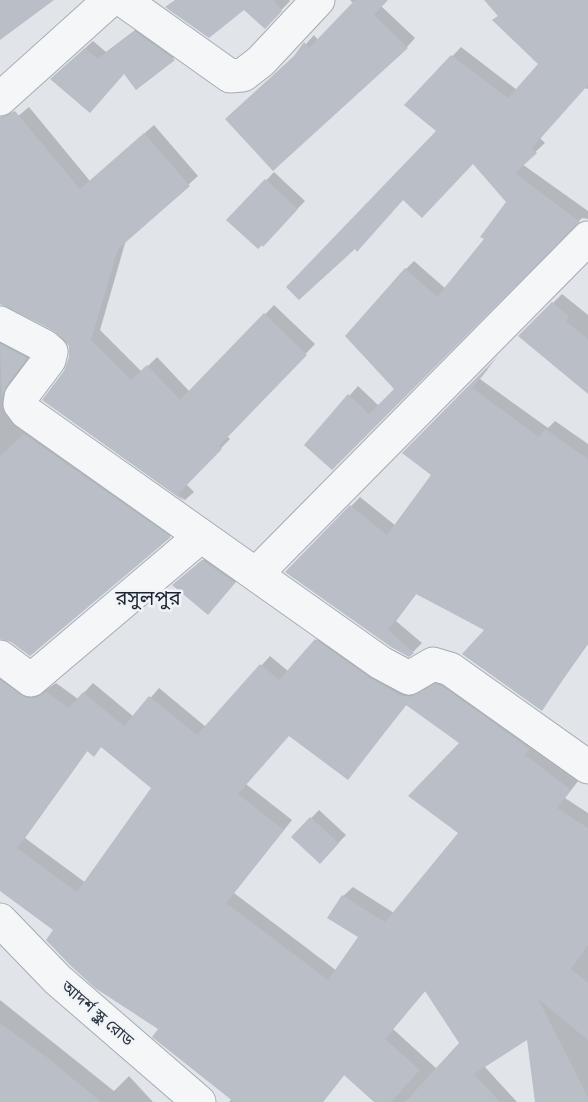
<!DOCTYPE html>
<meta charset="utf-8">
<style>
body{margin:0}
canvas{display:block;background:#e1e5ea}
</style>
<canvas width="588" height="1102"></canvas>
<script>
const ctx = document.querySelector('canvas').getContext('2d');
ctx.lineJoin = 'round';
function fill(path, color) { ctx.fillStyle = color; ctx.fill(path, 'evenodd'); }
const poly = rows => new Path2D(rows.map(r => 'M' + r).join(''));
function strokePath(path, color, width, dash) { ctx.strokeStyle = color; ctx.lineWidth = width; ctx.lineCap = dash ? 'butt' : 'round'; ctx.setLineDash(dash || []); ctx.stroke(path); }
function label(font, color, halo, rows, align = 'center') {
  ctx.font = font + ' "Open Sans","Noto Sans Bengali",sans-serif'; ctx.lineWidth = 5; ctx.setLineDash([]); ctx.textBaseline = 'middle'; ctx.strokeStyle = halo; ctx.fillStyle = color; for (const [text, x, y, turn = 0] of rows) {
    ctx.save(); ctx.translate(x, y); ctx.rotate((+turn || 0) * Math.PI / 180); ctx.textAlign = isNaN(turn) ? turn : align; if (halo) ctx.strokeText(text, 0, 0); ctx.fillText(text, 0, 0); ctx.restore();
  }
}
const shadow = poly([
 [175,0,289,0,290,1,265,27,244,8,168,7],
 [350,0,387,0,381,6,415,38,407,47,297,54,314,35,318,40,354,4],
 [486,0,588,0,588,89,584,88,540,138,545,143,522,164,588,211,588,219,582,218,332,468,306,445,358,386,379,406,396,389,406,269,414,261,446,289,486,239,508,202,473,162,406,105,461,47,517,90,540,64],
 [143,24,181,52,137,88,125,72,59,72,93,41,106,52],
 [29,107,90,181,154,125,198,176,126,240,100,330,142,372,157,357,190,392,274,305,315,344,227,436,230,439,186,484,194,492,185,500,44,400,69,365,71,347,64,337,9,305,0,303,0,131],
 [274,172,305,201,263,244,229,220],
 [562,294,588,315,588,387,520,336],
 [0,328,35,349,11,384,178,527,170,536,11,640,0,639],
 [491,365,480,379,548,428,555,421,588,444,588,644,542,709,487,630,417,593,396,621,422,643,413,652,287,572,360,497,396,526,433,474,404,453],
 [211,553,242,575,208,613,182,578],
 [325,631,446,676,579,780,565,798,588,813,588,1102,537,1102,528,1037,484,1066,517,1102,376,1102,345,1074,323,1102,229,1102,232,1099,55,930,0,889,0,676,37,690,47,689,56,683,78,699,93,683,134,717,159,688,206,727,270,656,288,671],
 [407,704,462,742,461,832,394,913,353,887,343,896,360,937,337,971,234,893,292,820,246,784,290,734,348,778],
 [102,746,153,788,86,883,25,838,88,750,94,755],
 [426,990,461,1043,437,1069,393,1029],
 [319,810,346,835,320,862,293,837],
 [0,1000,114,1091,129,1076,153,1102,0,1102]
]);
const building = poly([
 [0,0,54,0,0,40],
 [175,0,274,0,282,11,265,29,244,10,209,38,165,7],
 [355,0,388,0,374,15,408,48,273,171,225,119,294,56,304,42,309,48],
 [484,0,588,0,588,85,532,148,537,153,515,173,580,222,332,470,304,445,348,394,369,414,394,389,345,336,405,268,437,297,484,239,480,237,506,202,473,164,422,218,403,200,357,252,355,249,299,300,286,287,436,131,404,105,451,55,508,98,538,64,492,20,498,16],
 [134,31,175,60,136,90,124,74,90,113,50,79,85,48,98,59],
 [15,111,80,189,144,133,190,186,118,249,91,340,131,380,147,365,180,400,264,313,307,355,219,446,222,449,178,494,185,502,42,400,64,371,69,357,69,346,53,330,0,304,0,117],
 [265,179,298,209,263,247,262,245,258,249,226,220],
 [552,302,569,316,566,321,588,339,588,394,518,336],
 [0,344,27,358,6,386,2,398],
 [498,356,472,388,539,437,545,429,588,459,588,642,542,711,462,654,484,630,416,594,388,630,414,653,409,657,391,647,285,572,350,505,387,535,431,475,402,453],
 [24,434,171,537,30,656,11,642,0,639,0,456],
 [202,560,235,583,208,615,172,585],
 [315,639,370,678,400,695,410,697,435,684,442,686,530,749,525,755,571,790,557,808,588,828,588,945,571,969,588,983,588,1040,538,999,588,1097,588,1102,535,1102,527,1040,474,1074,500,1102,405,1102,459,1043,425,991,385,1039,420,1070,391,1102,374,1102,344,1075,323,1102,234,1102,152,1037,158,1029,95,988,71,966,46,940,53,930,0,891,0,680,27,698,36,698,46,692,69,708,83,692,124,726,149,696,197,735,260,664,279,680],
 [406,705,459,743,408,796,458,833,385,922,342,895,327,918,358,937,328,980,226,903,284,830,238,794,289,736,348,780],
 [101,747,151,788,77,892,17,848,87,751,94,757],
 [310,817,339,843,320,864,291,837],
 [0,1023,48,1058,101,1102,0,1102]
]);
const minor = poly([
 [123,0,230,76,243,75,261,61,318,0],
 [0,99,110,0],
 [0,323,44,346,51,352,49,360,21,397,20,404,26,412,381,663,409,678,433,664,450,669,588,767],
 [256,574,588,238],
 [0,657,31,680,201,536],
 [0,920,58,980,199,1102]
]);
const streetNames = [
 ["আদর্শ স্কুল রোড",97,1014,41]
];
const quarterNames = [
 ["রসুলপুর",148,599]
];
fill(shadow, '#0003');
fill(building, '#b9bec7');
strokePath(minor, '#a6acb4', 35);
strokePath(minor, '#f4f6f8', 33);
label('16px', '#2a3341', '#f1f4f7', streetNames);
label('20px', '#1c2432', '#f1f4f7', quarterNames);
</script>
